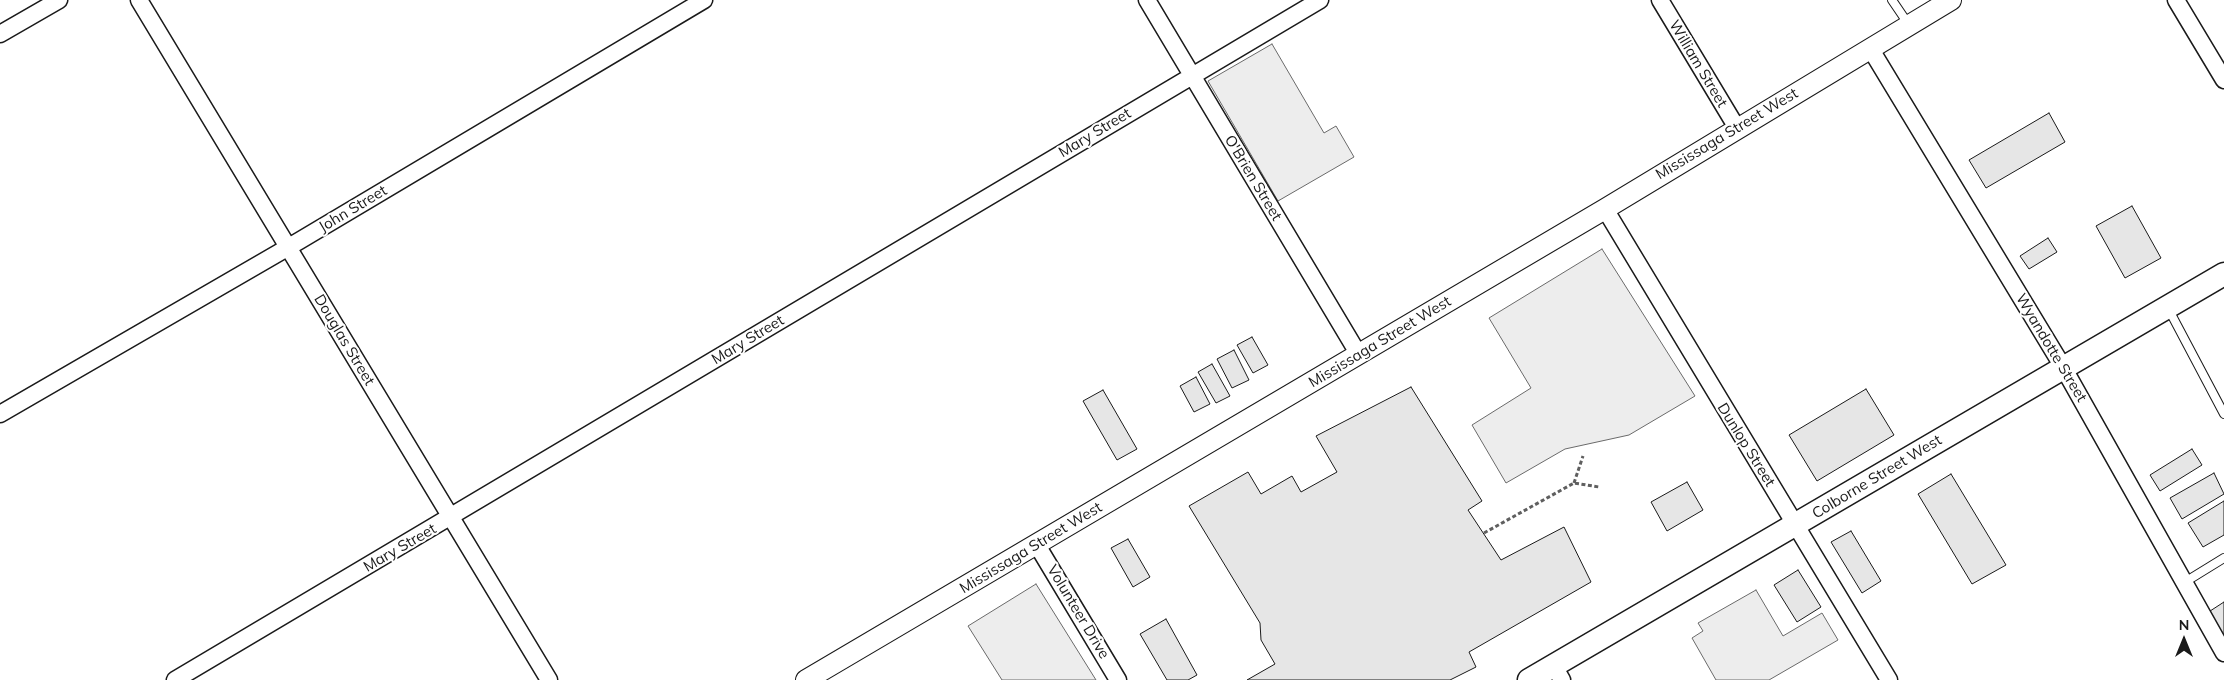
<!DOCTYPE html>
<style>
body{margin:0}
#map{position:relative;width:2224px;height:680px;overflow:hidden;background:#fff;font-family:Mulish,sans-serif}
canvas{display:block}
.north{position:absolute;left:2159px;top:615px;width:50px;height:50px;-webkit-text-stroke:4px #fff;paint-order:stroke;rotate:0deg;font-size:14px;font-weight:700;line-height:20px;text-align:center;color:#1a1a1a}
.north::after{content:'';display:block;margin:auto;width:18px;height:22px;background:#1a1a1a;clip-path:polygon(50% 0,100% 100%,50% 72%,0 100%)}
</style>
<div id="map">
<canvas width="2224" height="680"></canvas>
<div class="north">N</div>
</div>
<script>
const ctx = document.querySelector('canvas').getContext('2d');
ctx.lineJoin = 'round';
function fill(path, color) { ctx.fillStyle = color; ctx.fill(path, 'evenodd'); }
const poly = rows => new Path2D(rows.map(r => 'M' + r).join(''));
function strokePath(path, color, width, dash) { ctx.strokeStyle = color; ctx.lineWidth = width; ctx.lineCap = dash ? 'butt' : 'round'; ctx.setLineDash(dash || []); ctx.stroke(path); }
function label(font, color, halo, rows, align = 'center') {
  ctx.font = font + ' Mulish,sans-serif'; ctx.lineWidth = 4; ctx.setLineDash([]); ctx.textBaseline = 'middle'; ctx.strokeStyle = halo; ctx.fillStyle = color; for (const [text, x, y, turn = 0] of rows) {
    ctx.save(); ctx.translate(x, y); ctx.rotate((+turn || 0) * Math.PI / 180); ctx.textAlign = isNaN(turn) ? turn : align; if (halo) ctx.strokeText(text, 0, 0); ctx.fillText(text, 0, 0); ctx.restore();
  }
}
const parking = poly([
 [1272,44,1324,133,1336,126,1354,157,1278,201,1208,81,1272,44],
 [1602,249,1695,396,1629,435,1565,449,1506,483,1472,425,1531,388,1489,318,1602,249],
 [1036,584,1096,680,1002,680,968,626,1036,584],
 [1756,590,1783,636,1822,613,1838,640,1769,680,1716,680,1692,638,1703,631,1698,623,1756,590]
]);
const building = poly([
 [2049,113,2065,142,1986,188,1969,160,2049,113],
 [2132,206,2161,258,2125,278,2096,226,2132,206],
 [2048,238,2057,252,2029,269,2020,256,2048,238],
 [1252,337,1268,365,1253,373,1237,345,1252,337],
 [1234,350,1249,380,1232,388,1217,359,1234,350],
 [1212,364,1230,396,1216,403,1198,372,1212,364],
 [1196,377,1210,404,1194,412,1180,386,1196,377],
 [1411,387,1482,501,1468,510,1501,560,1564,527,1591,582,1469,652,1476,667,1450,680,1247,680,1275,664,1261,640,1260,623,1189,506,1248,472,1261,494,1292,476,1301,492,1337,472,1316,436,1411,387],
 [1866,389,1894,435,1817,481,1789,435,1866,389],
 [1103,390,1137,449,1117,460,1083,401,1103,390],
 [2192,449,2202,465,2160,491,2150,475,2192,449],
 [2214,473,2224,494,2182,519,2170,498,2214,473],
 [1951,474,2006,565,1972,584,1918,494,1951,474],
 [1687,482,1703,510,1667,531,1651,502,1687,482],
 [2224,501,2224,535,2203,547,2188,523,2224,501],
 [1851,531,1881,581,1862,593,1831,542,1851,531],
 [1128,539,1150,577,1133,587,1111,548,1128,539],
 [1798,570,1821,607,1797,622,1774,585,1798,570],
 [2224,602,2224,640,2207,613,2224,602],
 [1166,619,1197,675,1188,680,1167,680,1140,634,1166,619]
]);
const path = poly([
 [1574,483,1583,456],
 [1484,533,1574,483,1599,487]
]);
const service = poly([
 [1892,0,1909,25],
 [2169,310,2224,414],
 [2185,582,2224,558]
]);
const minor = poly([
 [139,0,549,680],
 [1147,0,1359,355],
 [1660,0,1737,128],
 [2176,0,2224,80],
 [0,34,59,0],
 [1870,48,2063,367,2224,653],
 [1605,209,1889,680],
 [0,414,299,241,704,0],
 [1037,545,1118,680],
 [1554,666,1562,680],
 [175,680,1320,0]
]);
const tertiary = poly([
 [806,680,1605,209,1951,0]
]);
const secondary = poly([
 [1529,680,2224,274]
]);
const streetNames = [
 ["William Street",1698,64,59],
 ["Mary Street",1095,133,-31],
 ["Mississaga Street West",1727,134,-31],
 ["O'Brien Street",1253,178,59],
 ["John Street",353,209,-31],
 ["Douglas Street",344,340,59],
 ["Mary Street",748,340,-31],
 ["Mississaga Street West",1380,342,-31],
 ["Wyandotte Street",2051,348,59],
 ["Dunlop Street",1746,445,58],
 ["Colborne Street West",1877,477,-31],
 ["Mary Street",400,548,-30],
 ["Mississaga Street West",1031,548,-31],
 ["Volunteer Drive",1078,612,59]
];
fill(parking, '#ededed');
strokePath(parking, '#6a6a6a', 1);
fill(building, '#e6e6e6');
strokePath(building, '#1a1a1a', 1);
strokePath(service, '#1a1a1a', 10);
strokePath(minor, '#1a1a1a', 19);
strokePath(tertiary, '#1a1a1a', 22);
strokePath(secondary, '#1a1a1a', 25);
strokePath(path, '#5f5f5f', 3, [4, 2.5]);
strokePath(service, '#fff', 8);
strokePath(minor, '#fff', 16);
strokePath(tertiary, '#fff', 20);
strokePath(secondary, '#fff', 22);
label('15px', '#1a1a1a', '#fff', streetNames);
</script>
